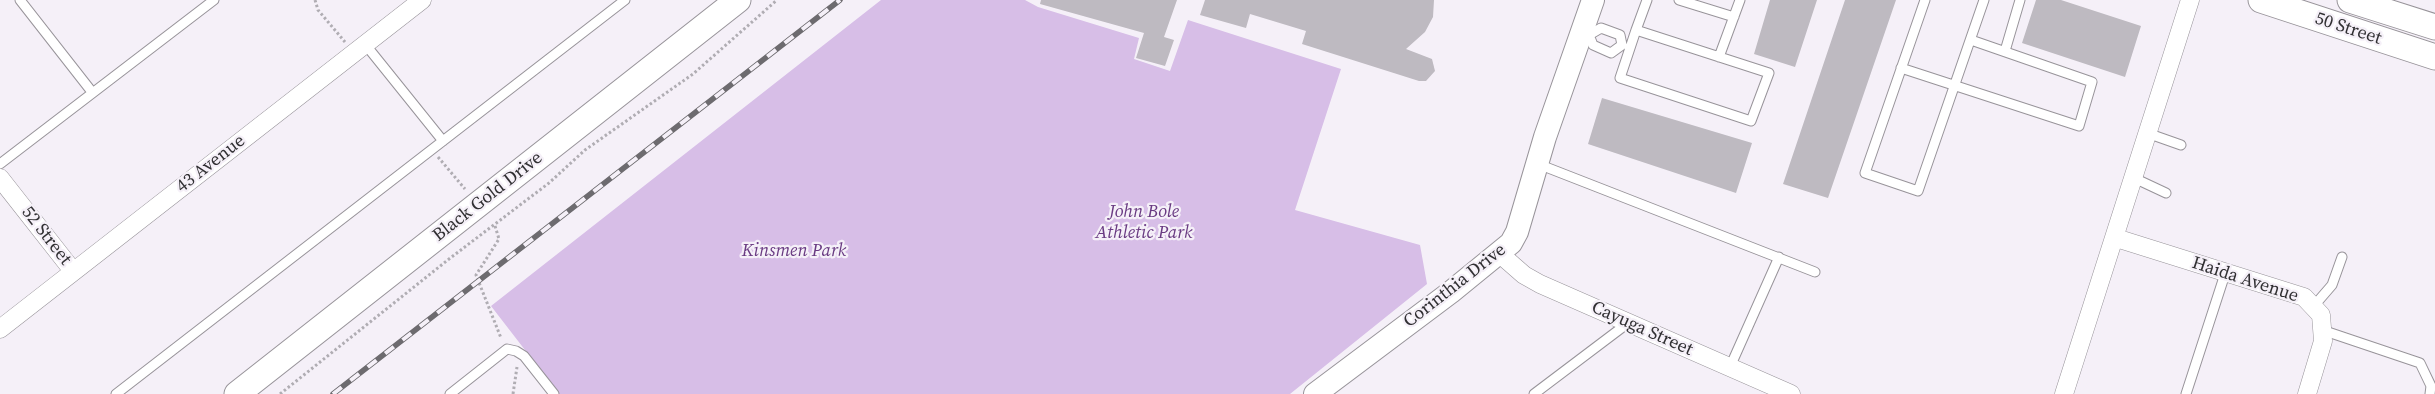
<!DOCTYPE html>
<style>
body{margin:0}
canvas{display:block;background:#f5f0f8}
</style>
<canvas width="2435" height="394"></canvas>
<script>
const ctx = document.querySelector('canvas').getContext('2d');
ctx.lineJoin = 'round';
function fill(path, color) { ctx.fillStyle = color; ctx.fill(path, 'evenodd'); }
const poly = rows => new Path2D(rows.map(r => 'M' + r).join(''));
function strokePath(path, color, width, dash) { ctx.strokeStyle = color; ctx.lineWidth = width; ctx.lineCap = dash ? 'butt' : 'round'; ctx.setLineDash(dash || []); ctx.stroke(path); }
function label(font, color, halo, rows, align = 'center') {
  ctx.font = font + ' "Source Serif 4",serif'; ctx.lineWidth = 4.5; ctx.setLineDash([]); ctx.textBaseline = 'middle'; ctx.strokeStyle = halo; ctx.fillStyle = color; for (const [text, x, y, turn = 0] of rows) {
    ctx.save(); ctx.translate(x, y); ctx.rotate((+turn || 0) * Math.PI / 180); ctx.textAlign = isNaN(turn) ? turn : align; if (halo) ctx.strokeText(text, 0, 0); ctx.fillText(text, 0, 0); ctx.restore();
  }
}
const green = poly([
 [881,0,1025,0,1038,7,1139,38,1134,59,1170,71,1188,20,1341,69,1295,210,1420,245,1427,284,1290,394,559,394,491,306]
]);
const building = poly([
 [1041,0,1177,0,1164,37,1174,40,1165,66,1136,58,1144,33,1040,4],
 [1205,0,1434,0,1433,17,1425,32,1406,49,1432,59,1435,71,1426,81,1419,81,1302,44,1306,31,1250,14,1246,28,1200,15],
 [1770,0,1817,0,1795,67,1754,54],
 [1845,0,1896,0,1828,198,1783,184],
 [2036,0,2061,0,2141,26,2125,77,2022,43],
 [1602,98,1752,143,1736,193,1588,144]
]);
const path = poly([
 [315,0,318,10,345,42],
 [438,157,465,189],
 [495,226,499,239,476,275,501,338],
 [280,394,449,259,549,183,585,150,693,74,777,0],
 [513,394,517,367]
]);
const service = poly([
 [20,0,92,92],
 [1679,0,1734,17],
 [1925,0,1865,173,1918,191,1984,0],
 [1636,30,1769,73,1751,121,1620,78,1636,30,1647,0],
 [1584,33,1589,35,1593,45,1611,53,1622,45],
 [1589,35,1601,28,1620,35,1622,45],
 [365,44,443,141],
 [2005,51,2020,0],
 [1719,57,1740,0],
 [1901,68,2079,126,2092,82,1971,40],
 [2147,133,2181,145],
 [0,164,214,0],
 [1538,164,1815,272],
 [2134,178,2166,193],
 [2313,307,2332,285,2342,257],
 [2322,330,2420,363,2431,386,2430,394],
 [1730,367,1779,257],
 [116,394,625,0],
 [450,394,507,349,516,351,524,356,554,394],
 [1534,394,1628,323],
 [2186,394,2225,274]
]);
const minor = poly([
 [0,178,73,271],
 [2116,238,2304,297,2321,315,2323,341,2307,394],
 [1500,254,1524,275,1540,284,1791,394],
 [0,329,422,0],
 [2064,394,2190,0]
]);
const tertiary = poly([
 [1315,394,1451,292,1511,243,1517,232,1545,137,1593,0]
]);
const secondary = poly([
 [2261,0,2435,57],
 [2350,0,2435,27],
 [237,394,738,0]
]);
const rail = poly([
 [333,394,840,0]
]);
const streetNames = [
 ["50 Street",2348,29,18],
 ["43 Avenue",211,164,-38],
 ["Black Gold Drive",488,197,-38],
 ["52 Street",46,236,52],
 ["Haida Avenue",2245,280,18],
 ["Corinthia Drive",1455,286,-38],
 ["Cayuga Street",1642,329,24]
];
const parkNames = [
 ["John Bole",1144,212],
 ["Athletic Park",1144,233],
 ["Kinsmen Park",794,251]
];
fill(green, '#d7bee7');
fill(building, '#bebac1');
strokePath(service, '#98949a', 11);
strokePath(minor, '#98949a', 19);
strokePath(tertiary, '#98949a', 24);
strokePath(secondary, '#98949a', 27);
strokePath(path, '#b0adb3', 3, [2.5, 2.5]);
strokePath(service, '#fff', 9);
strokePath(minor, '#fff', 18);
strokePath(tertiary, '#fff', 22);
strokePath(secondary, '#fff', 25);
strokePath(rail, '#6d6b6f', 5.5);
strokePath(rail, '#f5f0f8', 4, [11]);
label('18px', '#313033', '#f5f0f8', streetNames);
label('italic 18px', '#693a82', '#f5f0f8', parkNames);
</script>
